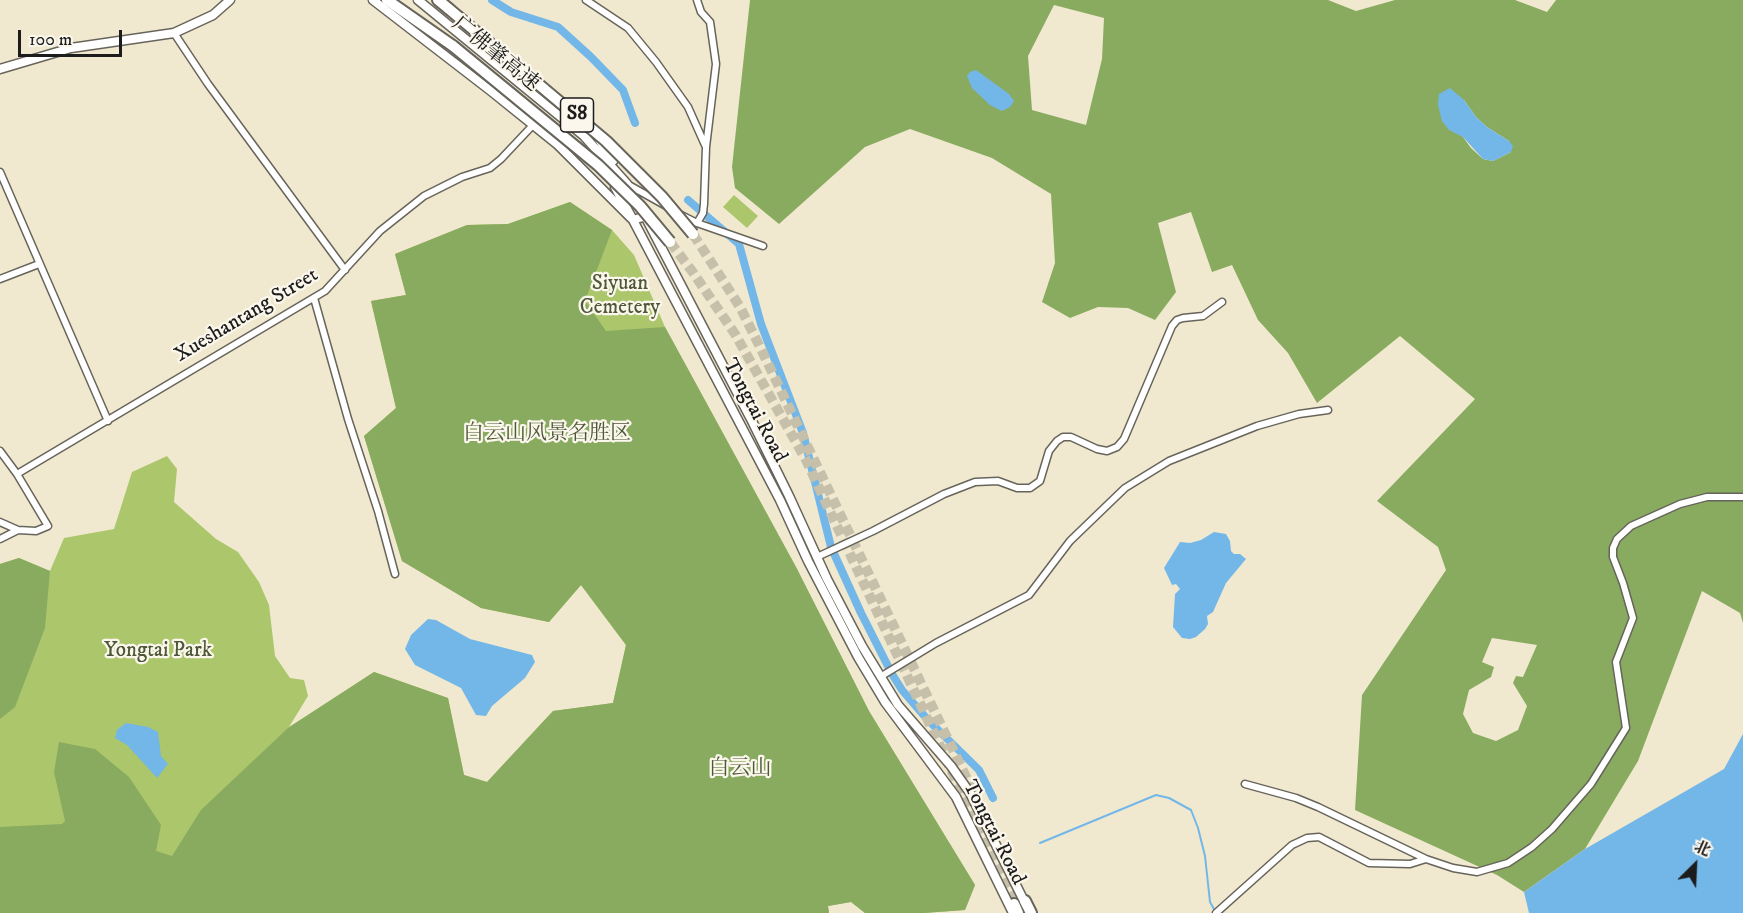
<!DOCTYPE html>
<meta charset="utf-8">
<style>
body{margin:0}
#map{position:relative;width:1743px;height:913px;overflow:hidden;background:#f1e9cf;font-family:"IM FELL DW Pica","Noto Serif SC",serif}
canvas{display:block}
.north{position:absolute;left:1665px;top:835px;width:60px;height:60px;-webkit-text-stroke:4px #fbf7ec;paint-order:stroke;rotate:24deg;font-size:16px;font-weight:700;line-height:24px;text-align:center;color:#1c1c1c}
.north::after{content:'';display:block;margin:auto;width:21px;height:27px;background:#1c1c1c;clip-path:polygon(50% 0,100% 100%,50% 72%,0 100%)}
.scale{position:absolute;left:18px;top:30px;width:104px;height:27px;box-sizing:border-box;border:3px solid #1c1c1c;border-top:0;padding-left:8px;font-size:18px;line-height:21px;white-space:nowrap;color:#1c1c1c;-webkit-text-stroke:4px #fbf7ec;paint-order:stroke}
</style>
<div id="map">
<canvas width="1743" height="913"></canvas>
<div class="north">北</div>
<div class="scale">100 m</div>
</div>
<script>
const ctx = document.querySelector('canvas').getContext('2d');
ctx.lineJoin = 'round';
function fill(path, color) { ctx.fillStyle = color; ctx.fill(path, 'evenodd'); }
const poly = rows => new Path2D(rows.map(r => 'M' + r).join(''));
function strokePath(path, color, width, dash) { ctx.strokeStyle = color; ctx.lineWidth = width; ctx.lineCap = dash ? 'butt' : 'round'; ctx.setLineDash(dash || []); ctx.stroke(path); }
function label(font, color, halo, rows, align = 'center') {
  ctx.font = font + ' "IM FELL DW Pica","Noto Serif SC",serif'; ctx.lineWidth = 4.5; ctx.setLineDash([]); ctx.textBaseline = 'middle'; ctx.strokeStyle = halo; ctx.fillStyle = color; for (const [text, x, y, turn = 0] of rows) {
    ctx.save(); ctx.translate(x, y); ctx.rotate((+turn || 0) * Math.PI / 180); ctx.textAlign = isNaN(turn) ? turn : align; if (halo) ctx.strokeText(text, 0, 0); ctx.fillText(text, 0, 0); ctx.restore();
  }
}
const green = poly([
 [734,195,758,216,747,228,723,207],
 [570,202,612,230,634,255,665,327,796,567,869,711,975,885,965,910,924,913,865,913,851,902,828,906,829,913,0,913,0,564,19,558,50,571,64,538,114,529,132,472,167,456,177,469,174,502,216,539,238,552,259,582,269,605,275,656,290,678,304,680,308,696,289,727,374,672,448,698,464,775,487,782,553,711,613,703,626,645,581,585,549,622,481,608,402,561,364,436,396,408,371,301,406,295,395,254,467,225,508,224]
]);
const forest = poly([
 [750,0,1328,0,1356,11,1395,0,1515,0,1547,12,1556,0,1743,0,1743,623,1740,613,1702,591,1638,761,1585,849,1524,892,1497,875,1355,810,1362,695,1446,570,1438,547,1377,501,1475,399,1400,336,1317,403,1288,353,1258,320,1232,265,1212,272,1191,212,1158,223,1176,292,1155,320,1128,308,1098,307,1070,318,1042,302,1055,263,1051,194,992,158,910,129,865,147,779,224,735,188,732,167],
 [1054,5,1104,18,1102,59,1086,125,1032,110,1028,56],
 [1464,100,1476,117,1487,127,1509,141,1511,152,1493,161,1483,159,1471,148,1463,137],
 [1492,638,1537,645,1523,677,1516,676,1513,683,1527,706,1518,730,1496,741,1473,733,1463,714,1469,690,1491,677,1494,667,1482,662],
 [570,202,612,230,585,301,606,331,665,327,796,567,869,711,975,885,965,910,924,913,865,913,851,902,828,906,829,913,0,913,0,827,62,824,65,821,54,772,59,742,95,749,129,777,161,825,156,851,172,856,201,810,288,728,374,672,448,698,464,775,487,782,553,711,613,703,626,645,581,585,549,622,481,608,402,561,364,436,396,408,371,301,406,295,395,254,467,225,508,224],
 [19,558,50,571,45,628,15,707,0,719,0,564]
]);
const water = poly([
 [976,70,1009,94,1014,101,1010,107,1002,111,990,105,972,88,967,76,970,72],
 [1450,88,1464,100,1476,117,1487,127,1509,141,1513,146,1511,152,1493,161,1483,159,1463,137,1449,130,1442,121,1438,105,1439,94],
 [1214,532,1226,534,1230,541,1231,551,1234,554,1240,554,1246,559,1226,583,1213,612,1207,616,1208,624,1205,629,1196,637,1190,639,1182,638,1173,627,1175,594,1180,589,1176,584,1172,585,1164,568,1180,542,1190,543,1201,540],
 [428,619,436,620,470,639,532,655,535,662,525,678,492,706,486,716,476,715,461,688,415,665,405,649,411,635],
 [126,723,148,727,158,732,161,756,168,764,157,778,127,745,115,738,117,730],
 [1743,734,1743,913,1529,913,1524,892,1585,849,1724,769]
]);
const stream = poly([
 [1040,843,1156,795,1169,798,1191,810,1198,828,1205,856,1210,902,1215,911]
]);
const canal = poly([
 [492,0,511,12,558,27,591,57,623,90,635,123],
 [688,200,739,244,761,324,803,433,831,547,861,613,892,674,902,690,927,719,979,770,993,798]
]);
const highwayTunnel = poly([
 [693,234,740,307,760,347,977,800],
 [670,242,692,271,735,334,806,460,1014,904]
]);
const street = poly([
 [586,0,628,28,656,62,688,107,705,145],
 [174,33,208,84,345,270],
 [0,172,108,421],
 [627,184,668,207],
 [679,214,697,223,763,246],
 [697,223,703,213,704,204,706,147,716,64,710,22,701,12,697,0],
 [0,279,39,264],
 [314,298,348,419,378,511,395,574],
 [0,451,17,474,48,526,36,531,18,530,0,539],
 [17,474,325,291,380,231,424,196,462,177,490,168,501,159,533,125],
 [0,522,18,530],
 [817,557,873,531,944,494,975,482,998,481,1017,488,1030,488,1040,481,1049,451,1057,441,1063,437,1071,437,1097,449,1107,451,1117,447,1124,439,1172,326,1177,320,1183,318,1203,316,1222,302],
 [880,677,936,643,1029,595,1070,541,1125,488,1169,461,1257,426,1299,414,1328,410],
 [1245,784,1296,798,1318,807,1426,859],
 [1216,913,1292,845,1307,838,1319,837,1369,863,1410,864,1426,859,1453,868,1477,872,1508,863,1532,847,1552,829,1591,784,1626,728,1616,662,1633,618,1623,583,1613,557,1613,548,1617,539,1631,526,1680,504,1707,497,1743,497]
]);
const secondary = poly([
 [373,0,491,91,558,145,633,220,780,500,808,561,858,657,885,702,956,797,1013,913],
 [418,0,584,136,627,184,636,199],
 [0,69,71,48,174,33,213,15,230,0],
 [597,136,613,161],
 [615,187,633,220,646,216],
 [646,218,753,423,789,496,827,579,862,646,898,705,951,766,970,793,1026,905]
]);
const highway = poly([
 [387,0,453,46],
 [438,0,449,9],
 [1025,901,1031,913],
 [1014,904,1018,913]
]);
const highwayBridge = poly([
 [449,9,606,141,662,197,693,234],
 [453,46,598,165,640,206,670,242]
]);
const shields = [
 [577,115,33]
];
const shieldNames = [
 ["S8",577,115]
];
const streetNames = [
 ["广佛肇高速",495,55,39],
 ["Xueshantang Street",247,316,-31],
 ["Tongtai Road",754,411,62],
 ["Tongtai Road",993,833,63]
];
const parkNames = [
 ["Siyuan",620,285],
 ["Cemetery",620,309],
 ["白云山风景名胜区",547,435],
 ["Yongtai Park",158,652],
 ["白云山",740,770]
];
fill(green, '#acc66c');
fill(forest, '#89ab60');
fill(water, '#73b7e9');
strokePath(stream, '#73b7e9', 2);
strokePath(canal, '#73b7e9', 8);
strokePath(highwayTunnel, '#c6c0ab', 10, [10, 5]);
strokePath(street, '#67645b', 9);
strokePath(secondary, '#67645b', 11);
strokePath(highway, '#67645b', 14);
strokePath(street, '#fff', 6);
strokePath(secondary, '#fff', 8);
strokePath(highway, '#fff', 10);
strokePath(highwayBridge, '#67645b', 14, []);
strokePath(highwayBridge, '#fff', 10);
for (const [x, y, w] of shields) { const box = new Path2D(); box.roundRect(x - w / 2, y - 17, w, 34, 4.5); ctx.fillStyle = '#fbf7ec'; ctx.fill(box); strokePath(box, '#1c1c1c', 1.5); }
label('bold 20px', '#1c1c1c', null, shieldNames);
label('21px', '#1c1c1c', '#fbf7ec', streetNames);
label('21px', '#4e5838', '#fbf7ec', parkNames);
</script>
